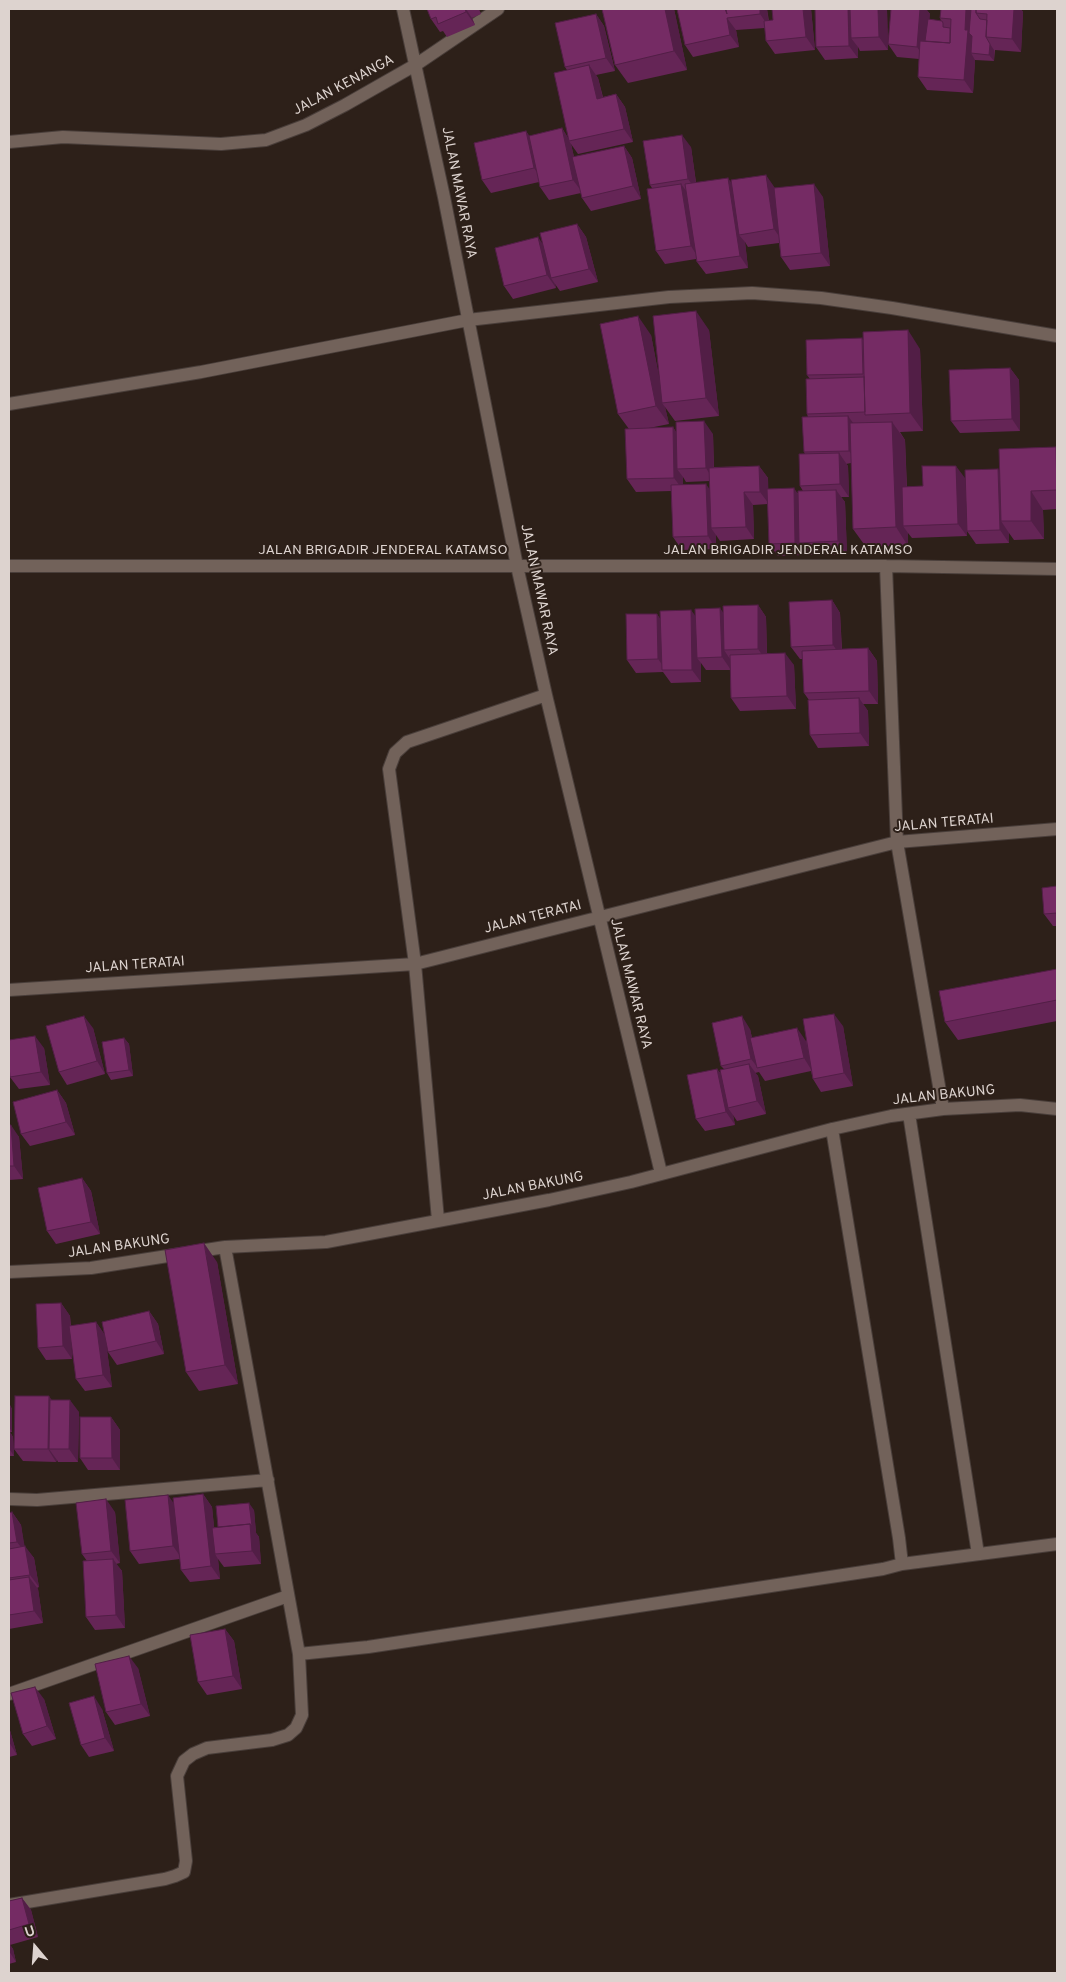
<!DOCTYPE html>
<style>
body{margin:0}
#map{position:relative;width:1066px;height:1982px;overflow:hidden;background:#2d2019;font-family:Overpass,sans-serif}
canvas{display:block}
.frame{position:absolute;inset:0;border:10px solid #ddd3cf;pointer-events:none}
.north{position:absolute;left:10px;top:1922px;width:50px;height:50px;-webkit-text-stroke:4px #2d2019;paint-order:stroke;rotate:342deg;font-size:14px;font-weight:700;line-height:20px;text-align:center;color:#ddd3cf}
.north::after{content:'';display:block;margin:auto;width:18px;height:22px;background:#ddd3cf;clip-path:polygon(50% 0,100% 100%,50% 72%,0 100%)}
</style>
<div id="map">
<canvas width="1066" height="1982"></canvas>
<div class="frame"></div>
<div class="north">U</div>
</div>
<script>
const ctx = document.querySelector('canvas').getContext('2d');
ctx.lineJoin = 'round';
const poly = rows => new Path2D(rows.map(r => 'M' + r).join(''));
function strokePath(path, color, width, dash) { ctx.strokeStyle = color; ctx.lineWidth = width; ctx.lineCap = dash ? 'butt' : 'round'; ctx.setLineDash(dash || []); ctx.stroke(path); }
function fill(path, color) { ctx.fillStyle = color; ctx.fill(path, 'evenodd'); }
function label(font, color, halo, rows, align = 'center') {
  ctx.font = font + ' Overpass,sans-serif'; ctx.lineWidth = 4; ctx.setLineDash([]); ctx.textBaseline = 'middle'; ctx.strokeStyle = halo; ctx.fillStyle = color; for (const [text, x, y, turn = 0] of rows) {
    ctx.save(); ctx.translate(x, y); ctx.rotate((+turn || 0) * Math.PI / 180); ctx.textAlign = isNaN(turn) ? turn : align; if (halo) ctx.strokeText(text, 0, 0); ctx.fillText(text, 0, 0); ctx.restore();
  }
}
const minor = poly([
 [403,9,444,197,517,566,546,695,661,1173],
 [9,142,63,137,221,144,266,140,306,125,345,105,417,64,498,9],
 [9,404,201,372,468,320,669,297,752,293,821,298,892,308,1057,336],
 [9,566,886,566,1057,569],
 [886,566,897,842,943,1109],
 [9,990,415,964,897,842,1057,829],
 [909,1114,978,1554],
 [438,1220,415,964,389,769,395,753,407,742,546,695],
 [225,1247,299,1654,368,1647,883,1569,902,1564,899,1538,832,1129],
 [9,1272,91,1268,225,1247,326,1242,549,1200,631,1182,832,1129,891,1116,943,1109,1020,1105,1057,1109],
 [9,1499,37,1500,268,1480],
 [902,1564,1057,1544],
 [9,1694,288,1596],
 [9,1905,165,1879,175,1876,184,1872,186,1861,177,1776,184,1761,193,1754,207,1748,272,1740,288,1735,296,1728,302,1715,299,1654]
]);
const wall = poly([
 [427,9,479,9,481,14,472,18,475,25,447,37,443,31,440,32,431,19],
 [602,9,674,9,687,70,628,83,615,65],
 [677,9,767,9,769,21,773,20,772,9,811,9,815,50,775,54,766,41,765,28,736,30,739,47,693,57,685,45],
 [887,9,888,50,860,51,858,47,858,58,825,60,816,47],
 [891,9,926,9,930,14,929,19,941,21,940,18,941,9,1021,9,1023,12,1021,52,995,50,994,61,975,60,973,93,927,90,918,77,919,59,897,57,888,44],
 [596,14,604,26,615,71,596,75,598,78,603,97,616,94,625,107,633,142,578,154,571,144,574,157,624,146,632,158,641,199,591,211,582,198,581,193,549,200,540,187,539,182,491,193,482,180,526,131,529,136,562,128,568,138,567,70,565,67],
 [691,147,696,182,732,184,775,188,823,197,830,266,790,270,781,257,779,243,748,247,745,242,748,268,706,274,697,262,696,259,665,264,656,251,652,188,650,185],
 [577,224,586,237,598,282,560,291,555,284,556,288,513,299,504,286,543,244],
 [709,330,719,416,675,421,665,407,669,424,649,428,673,427,676,432,713,434,714,467,759,466,768,478,768,489,798,493,803,491,800,486,805,454,804,452,808,417,807,414,810,379,807,375,862,338,863,340,920,349,923,431,900,432,905,440,907,487,923,486,965,478,967,536,912,538,908,533,908,546,866,547,853,529,851,463,846,464,848,466,849,497,841,497,845,502,847,554,808,555,804,550,804,555,778,556,769,544,768,504,753,505,754,539,720,541,716,535,716,549,682,550,673,537,671,491,636,492,627,479,629,429,618,414,651,335,660,382],
 [683,477,686,482,710,481,710,490,683,485],
 [1010,368,1019,380,1020,431,960,433,951,421],
 [1057,448,1057,509,1043,510,1044,539,1014,540,1009,533,1009,543,976,544,967,531,999,470],
 [832,600,840,613,842,649,868,648,877,661,878,704,863,704,868,711,869,746,818,748,810,735,809,700,804,693,803,659,800,659,791,647],
 [758,605,766,617,767,653,794,665,796,709,740,711,731,698,730,670,706,670,701,663,701,682,671,683,663,672,636,673,627,660,657,614,660,619,696,617,724,613],
 [1057,886,1057,926,1053,926,1044,914],
 [1057,969,1057,1021,958,1040,945,1022],
 [843,1026,853,1086,821,1092,813,1079,811,1071,765,1081,759,1072,755,1073,758,1076,766,1114,737,1121,733,1115,735,1125,705,1131,696,1119,717,1069,721,1074,724,1069,721,1066,750,1029,752,1038,806,1041],
 [93,1028,105,1074,67,1085,59,1072],
 [124,1038,129,1044,133,1076,111,1080,107,1073],
 [44,1048,50,1085,19,1089,10,1077],
 [57,1090,66,1103,75,1135,30,1146,21,1134],
 [9,1125,19,1137,23,1179,9,1180],
 [82,1178,91,1191,100,1234,56,1244,47,1231],
 [217,1262,238,1384,199,1391,186,1372],
 [61,1303,70,1316,71,1326,96,1322,104,1334,149,1311,158,1324,164,1354,117,1365,108,1352,105,1336,112,1387,85,1391,76,1379,71,1340,72,1359,46,1360,38,1348],
 [51,1400,79,1412,78,1462,58,1462,57,1460,56,1462,23,1461,14,1449],
 [9,1403,12,1409,12,1432,10,1432,13,1437,14,1456,9,1456],
 [111,1417,120,1430,120,1470,88,1470,80,1458],
 [203,1494,212,1507,214,1527,218,1527,254,1510,256,1533,259,1537,261,1564,224,1567,218,1559,220,1579,190,1582,181,1570,180,1559,139,1564,130,1551,174,1504],
 [12,1512,21,1525,24,1546,34,1558,39,1587,37,1588,38,1589,43,1623,9,1629,9,1513],
 [115,1512,120,1563,116,1564,122,1571,125,1628,95,1630,86,1617,87,1561,82,1554],
 [225,1629,234,1641,242,1689,207,1695,198,1682],
 [138,1668,150,1716,115,1725,106,1712],
 [44,1699,56,1739,32,1746,23,1734],
 [102,1709,114,1751,89,1757,81,1745],
 [9,1727,17,1755,9,1757],
 [22,1898,31,1910,38,1937,10,1945,13,1949,16,1962,9,1964,9,1901]
]);
const shadedWall = poly([
 [465,9,466,9,472,18,475,25,466,12],
 [665,9,674,9,687,70,674,51],
 [760,9,767,9,769,27,760,14],
 [803,9,811,9,815,50,806,37],
 [848,9,856,9,851,38,858,47,858,58,849,46],
 [878,9,887,9,888,50,879,37],
 [920,9,926,9,930,14,926,60,917,47],
 [966,9,976,9,971,53,975,60,973,93,964,80,965,30],
 [1014,9,1021,9,1023,12,1021,52,1012,39],
 [596,14,604,26,615,71,606,58],
 [727,18,736,30,739,47,730,35],
 [990,44,994,50,994,61,989,55],
 [589,65,598,78,606,111,597,99],
 [616,94,625,107,633,142,624,129],
 [562,128,570,141,569,141,571,144,582,192,573,180],
 [526,131,535,144,543,181,534,168],
 [682,135,691,147,697,191,688,179],
 [624,146,632,158,641,199,633,186],
 [766,175,775,188,783,242,774,229],
 [728,178,737,190,739,235,745,242,748,268,740,256],
 [681,184,690,196,699,259,691,246],
 [814,184,823,197,830,266,821,253],
 [577,224,586,237,598,282,589,269],
 [538,237,547,250,551,278,555,284,556,288,547,275],
 [696,311,709,330,719,416,706,398],
 [638,316,651,335,664,403,662,403,665,407,669,424,656,406],
 [908,330,920,349,923,431,910,413],
 [1010,368,1019,380,1020,431,1012,419],
 [848,416,857,428,858,463,849,451],
 [704,421,713,434,714,481,706,468],
 [892,422,905,440,908,526,903,526,908,533,908,546,896,527],
 [673,427,681,440,677,469,683,477,683,490,674,478],
 [839,453,848,466,849,497,840,484],
 [759,466,768,478,769,504,760,492],
 [956,466,965,478,967,536,958,524],
 [998,469,1007,481,1001,521,1009,533,1009,543,1000,530],
 [706,484,715,497,711,528,716,535,716,549,708,536],
 [794,488,802,500,799,543,804,550,804,555,795,543],
 [836,490,845,502,847,554,838,541],
 [1031,491,1043,510,1044,539,1031,521],
 [744,492,753,505,754,539,746,527],
 [832,600,840,613,842,658,833,645],
 [758,605,766,617,767,662,758,649],
 [720,608,729,621,724,650,730,659,731,670,722,657],
 [691,610,700,622,697,658,701,663,701,682,692,670],
 [657,614,665,626,666,670,658,659],
 [868,648,877,661,878,704,869,691],
 [785,653,794,665,796,709,787,696],
 [859,698,868,711,869,746,860,733],
 [834,1014,843,1026,853,1086,844,1073],
 [84,1016,93,1028,105,1074,97,1061],
 [742,1016,750,1029,759,1068,758,1068,751,1059],
 [797,1028,806,1041,812,1071,804,1058],
 [35,1036,44,1048,50,1085,41,1072],
 [124,1038,129,1044,133,1076,129,1070],
 [749,1064,758,1076,766,1114,757,1101],
 [717,1069,726,1081,728,1108,733,1115,735,1125,726,1112],
 [57,1090,66,1103,75,1135,66,1122],
 [11,1125,19,1137,23,1179,14,1166],
 [82,1178,91,1191,100,1234,91,1222],
 [204,1243,217,1262,238,1384,225,1365],
 [61,1303,70,1316,72,1359,63,1346],
 [149,1311,158,1324,164,1354,156,1341],
 [96,1322,105,1335,112,1387,103,1375],
 [49,1396,58,1409,49,1449,57,1460,56,1462,48,1449],
 [70,1400,79,1412,78,1462,69,1449],
 [9,1403,12,1409,12,1432,9,1427],
 [111,1417,120,1430,120,1470,112,1458],
 [9,1430,13,1437,14,1456,10,1450],
 [203,1494,212,1507,217,1554,215,1554,218,1559,220,1579,211,1566],
 [168,1495,177,1508,182,1559,173,1546],
 [106,1499,115,1512,120,1563,111,1551],
 [249,1503,254,1510,256,1533,259,1537,261,1564,252,1551,250,1524],
 [12,1512,21,1525,26,1554,17,1542],
 [25,1546,34,1558,39,1587,30,1575],
 [113,1559,122,1571,125,1628,116,1615],
 [29,1577,38,1589,43,1623,34,1611],
 [225,1629,234,1641,242,1689,233,1676],
 [129,1656,138,1668,150,1716,141,1704],
 [35,1687,44,1699,56,1739,47,1726],
 [94,1696,102,1709,114,1751,105,1738],
 [9,1727,17,1755,9,1742],
 [22,1898,31,1910,38,1937,29,1924],
 [9,1943,13,1949,16,1962,9,1951]
]);
const building = poly([
 [427,9,465,9,466,12,438,24,436,17,431,19,427,9],
 [602,9,665,9,674,51,615,65,602,9],
 [677,9,725,9,727,14,726,9,760,9,760,14,727,18,730,35,685,45,677,9],
 [772,9,803,9,806,37,766,41,764,21,773,20,772,9],
 [815,9,848,9,849,46,816,47,815,9],
 [850,9,878,9,879,37,851,38,850,9],
 [891,9,920,9,917,47,888,44,891,9],
 [941,9,966,9,965,30,968,30,964,80,918,77,920,41,950,43,951,19,940,18,941,9],
 [971,9,976,9,976,13,980,19,987,20,986,37,990,44,989,55,971,53,972,36,969,33,971,9],
 [976,9,1014,9,1012,39,986,37,987,14,976,13,976,9],
 [596,14,606,58,565,67,555,23,596,14],
 [928,19,942,21,943,23,943,27,950,28,950,43,925,41,928,19],
 [589,65,597,99,616,94,624,129,569,141,554,73,589,65],
 [562,128,573,180,540,187,529,136,562,128],
 [526,131,534,168,482,180,474,143,526,131],
 [682,135,688,179,650,185,643,141,682,135],
 [624,146,633,186,582,198,572,157,624,146],
 [766,175,774,229,739,235,731,180,766,175],
 [728,178,740,256,697,262,685,184,728,178],
 [681,184,691,246,656,251,647,189,681,184],
 [814,184,821,253,781,257,774,188,814,184],
 [577,224,589,269,551,278,540,233,577,224],
 [538,237,547,275,504,286,495,248,538,237],
 [696,311,706,398,662,403,653,316,696,311],
 [638,316,656,406,618,414,600,324,638,316],
 [908,330,910,413,865,415,863,332,908,330],
 [862,338,863,374,807,375,806,340,862,338],
 [1010,368,1012,419,951,421,949,370,1010,368],
 [864,377,865,412,807,414,806,379,864,377],
 [848,416,849,451,804,452,802,417,848,416],
 [704,421,706,468,677,469,676,422,704,421],
 [892,422,896,527,853,529,850,423,892,422],
 [673,427,674,478,627,479,625,429,673,427],
 [1056,447,1057,490,1031,491,1031,521,1001,521,999,449,1056,447],
 [839,453,840,484,800,486,799,454,839,453],
 [759,466,760,492,744,492,746,527,711,528,709,468,759,466],
 [922,466,956,466,958,524,903,526,902,487,923,486,922,466],
 [998,469,1000,530,967,531,965,470,998,469],
 [706,484,708,536,673,537,671,485,706,484],
 [794,488,795,543,769,544,767,489,794,488],
 [836,490,838,541,799,543,798,491,836,490],
 [832,600,833,645,791,647,789,602,832,600],
 [758,605,758,649,724,650,723,606,758,605],
 [720,608,722,657,697,658,695,609,720,608],
 [691,610,692,670,662,670,660,611,691,610],
 [626,614,657,614,658,659,627,660,626,614],
 [868,648,869,691,804,693,802,651,868,648],
 [785,653,787,696,731,698,730,655,785,653],
 [859,698,860,733,810,735,808,700,859,698],
 [1057,886,1057,913,1044,914,1042,888,1057,886],
 [1057,969,1057,1000,945,1022,939,991,1057,969],
 [834,1014,844,1073,813,1079,803,1019,834,1014],
 [84,1016,97,1061,59,1072,46,1026,84,1016],
 [742,1016,751,1059,721,1066,712,1023,742,1016],
 [797,1028,804,1058,757,1068,750,1038,797,1028],
 [35,1036,41,1072,10,1077,9,1066,9,1040,35,1036],
 [124,1038,129,1070,107,1073,102,1042,124,1038],
 [749,1064,757,1101,728,1108,720,1070,749,1064],
 [717,1069,726,1112,696,1119,687,1075,717,1069],
 [57,1090,66,1122,21,1134,13,1102,57,1090],
 [9,1125,11,1125,14,1166,9,1166,9,1125],
 [82,1178,91,1222,47,1231,38,1188,82,1178],
 [204,1243,225,1365,186,1372,165,1250,204,1243],
 [61,1303,63,1346,38,1348,36,1304,61,1303],
 [149,1311,156,1341,108,1352,102,1322,149,1311],
 [96,1322,103,1375,76,1379,69,1326,96,1322],
 [15,1396,49,1396,48,1449,14,1449,15,1396],
 [50,1400,70,1400,69,1449,49,1449,50,1400],
 [80,1417,111,1417,112,1458,80,1458,80,1417],
 [9,1430,10,1450,9,1450,9,1430],
 [203,1494,211,1566,181,1570,173,1498,203,1494],
 [168,1495,173,1546,130,1551,125,1500,168,1495],
 [106,1499,111,1551,82,1554,76,1503,106,1499],
 [249,1503,252,1526,250,1524,218,1527,216,1506,249,1503],
 [12,1512,17,1542,9,1543,9,1513,12,1512],
 [250,1524,252,1551,215,1554,212,1528,250,1524],
 [25,1546,30,1575,9,1578,9,1549,25,1546],
 [113,1559,116,1615,86,1617,83,1561,113,1559],
 [29,1577,34,1611,9,1615,9,1580,29,1577],
 [225,1629,233,1676,198,1682,190,1635,225,1629],
 [129,1656,141,1704,106,1712,95,1664,129,1656],
 [35,1687,47,1726,23,1734,11,1693,35,1687],
 [94,1696,105,1738,81,1745,69,1703,94,1696],
 [22,1898,29,1924,9,1930,9,1901,22,1898]
]);
const streetNames = [
 ["JALAN KENANGA",344,86,-28],
 ["JALAN MAWAR RAYA",458,193,79],
 ["JALAN BRIGADIR JENDERAL KATAMSO",383,551],
 ["JALAN BRIGADIR JENDERAL KATAMSO",788,551],
 ["JALAN MAWAR RAYA",538,590,78],
 ["JALAN TERATAI",944,824,-5],
 ["JALAN TERATAI",533,918,-14],
 ["JALAN TERATAI",135,966,-4],
 ["JALAN MAWAR RAYA",630,984,76],
 ["JALAN BAKUNG",944,1096,-6],
 ["JALAN BAKUNG",533,1187,-11],
 ["JALAN BAKUNG",119,1247,-8]
];
strokePath(minor, '#493e3a', 14);
strokePath(minor, '#72625a', 12);
fill(wall, '#652556');
fill(shadedWall, '#521e46');
fill(building, '#752b64');
strokePath(building, '#521e46', 1);
label('14px', '#ddd3cf', '#2d2019', streetNames);
</script>
